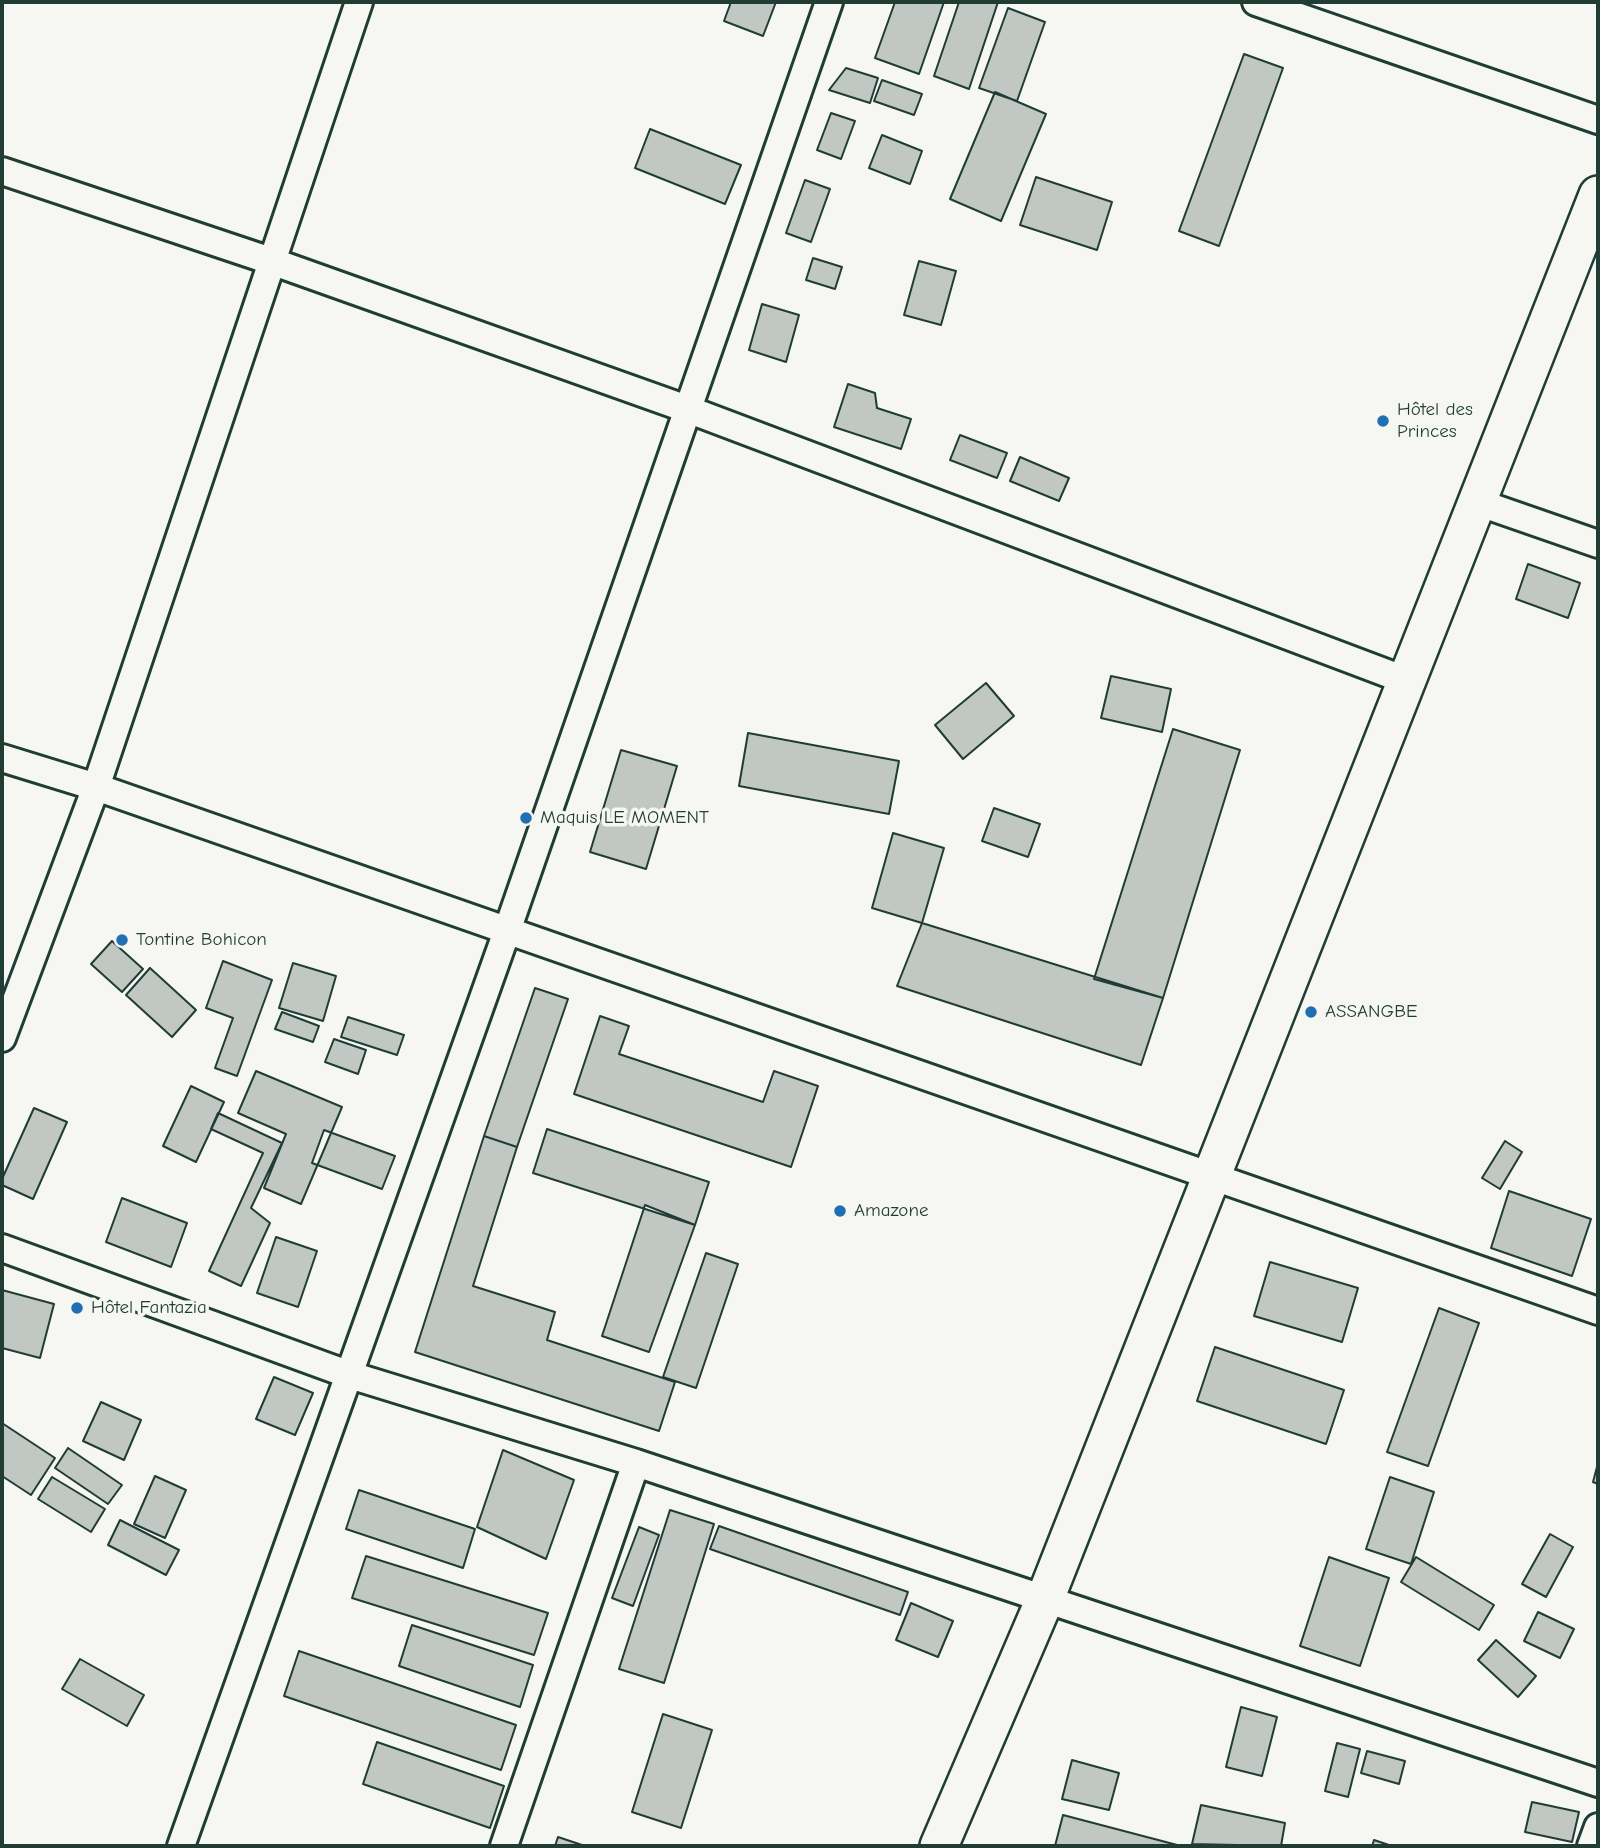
<!DOCTYPE html>
<meta charset="utf-8">
<style>
body{margin:0}
#map{position:relative;width:1600px;height:1848px;overflow:hidden;background:#f6f6f2;font-family:"Comic Neue",sans-serif}
canvas{display:block}
.frame{position:absolute;inset:0;border:4px solid #1f3d34;pointer-events:none}
</style>
<div id="map">
<canvas width="1600" height="1848"></canvas>
<div class="frame"></div>
</div>
<script>
const ctx = document.querySelector('canvas').getContext('2d');
ctx.lineJoin = 'round';
function fill(path, color) { ctx.fillStyle = color; ctx.fill(path, 'evenodd'); }
const poly = rows => new Path2D(rows.map(r => 'M' + r).join(''));
function strokePath(path, color, width, dash) { ctx.strokeStyle = color; ctx.lineWidth = width; ctx.lineCap = dash ? 'butt' : 'round'; ctx.setLineDash(dash || []); ctx.stroke(path); }
function label(font, color, halo, rows, align = 'center') {
  ctx.font = font + ' "Comic Neue",sans-serif'; ctx.lineWidth = 7; ctx.setLineDash([]); ctx.textBaseline = 'middle'; ctx.strokeStyle = halo; ctx.fillStyle = color; for (const [text, x, y, turn = 0] of rows) {
    ctx.save(); ctx.translate(x, y); ctx.rotate((+turn || 0) * Math.PI / 180); ctx.textAlign = isNaN(turn) ? turn : align; if (halo) ctx.strokeText(text, 0, 0); ctx.fillText(text, 0, 0); ctx.restore();
  }
}
const building = poly([
 [731,2,776,2,763,36,724,21,731,2],
 [895,2,944,2,919,74,875,58,895,2],
 [959,2,998,2,969,89,934,76,959,2],
 [1008,8,1045,22,1017,101,979,88,1008,8],
 [1244,54,1283,68,1219,246,1179,231,1244,54],
 [846,68,878,78,870,103,829,90,846,68],
 [882,80,922,94,914,115,874,101,882,80],
 [995,92,1046,114,1001,221,950,199,995,92],
 [831,113,855,121,841,159,817,150,831,113],
 [650,129,741,165,725,204,635,168,650,129],
 [882,135,922,151,910,184,869,168,882,135],
 [1036,177,1112,202,1097,250,1020,225,1036,177],
 [805,180,830,189,811,242,786,233,805,180],
 [813,258,842,267,835,289,806,280,813,258],
 [919,261,956,271,941,325,904,315,919,261],
 [762,304,799,315,786,362,749,350,762,304],
 [848,384,875,393,877,408,911,419,901,449,834,427,848,384],
 [960,435,1007,453,997,478,950,460,960,435],
 [1020,457,1069,478,1059,501,1010,481,1020,457],
 [1528,564,1580,583,1568,618,1516,599,1528,564],
 [1111,676,1171,689,1162,732,1101,718,1111,676],
 [986,683,1014,716,963,759,935,725,986,683],
 [1173,729,1240,750,1163,998,1094,979,1173,729],
 [748,733,899,761,889,814,739,786,748,733],
 [621,750,677,766,646,869,590,852,621,750],
 [994,808,1040,824,1028,857,982,841,994,808],
 [893,833,944,848,922,923,872,908,893,833],
 [922,923,1163,998,1141,1065,897,986,922,923],
 [112,941,143,969,122,992,91,964,112,941],
 [223,961,272,980,237,1076,215,1068,233,1018,206,1008,223,961],
 [293,963,336,976,323,1021,279,1008,293,963],
 [150,968,196,1010,172,1037,126,995,150,968],
 [535,988,568,999,517,1147,484,1136,535,988],
 [282,1012,319,1026,313,1042,275,1029,282,1012],
 [600,1016,629,1026,619,1054,763,1102,774,1071,818,1086,791,1167,574,1094,600,1016],
 [348,1017,404,1035,397,1055,341,1037,348,1017],
 [334,1039,366,1050,358,1074,325,1062,334,1039],
 [256,1071,342,1107,301,1204,264,1188,286,1134,238,1113,256,1071],
 [191,1086,224,1102,196,1162,163,1146,191,1086],
 [34,1108,67,1122,33,1199,2,1185,2,1179,34,1108],
 [218,1113,282,1143,251,1208,270,1223,241,1286,209,1271,263,1153,211,1129,218,1113],
 [547,1129,709,1182,695,1225,533,1173,547,1129],
 [324,1130,395,1156,382,1189,312,1163,324,1130],
 [484,1136,517,1147,473,1286,555,1312,547,1340,675,1382,659,1431,415,1352,484,1136],
 [1505,1141,1522,1152,1500,1189,1482,1178,1505,1141],
 [1509,1191,1591,1219,1572,1276,1491,1248,1509,1191],
 [122,1198,187,1223,171,1267,106,1242,122,1198],
 [645,1205,695,1225,649,1352,602,1336,645,1205],
 [276,1237,317,1251,298,1307,257,1293,276,1237],
 [706,1253,738,1264,696,1388,663,1377,706,1253],
 [1270,1262,1358,1288,1342,1342,1254,1316,1270,1262],
 [2,1290,54,1304,40,1358,2,1348,2,1290],
 [1439,1308,1479,1323,1428,1466,1387,1452,1439,1308],
 [1215,1347,1344,1390,1326,1444,1197,1401,1215,1347],
 [274,1377,313,1393,295,1435,256,1419,274,1377],
 [101,1402,141,1420,124,1460,83,1441,101,1402],
 [2,1423,55,1458,31,1495,2,1476,2,1423],
 [68,1448,122,1485,108,1504,55,1468,68,1448],
 [503,1450,574,1480,546,1559,477,1527,503,1450],
 [1598,1463,1598,1484,1593,1482,1598,1463],
 [155,1476,186,1490,165,1538,134,1524,155,1476],
 [52,1477,105,1509,91,1532,38,1499,52,1477],
 [1390,1477,1434,1492,1411,1564,1366,1549,1390,1477],
 [359,1490,475,1529,463,1568,346,1529,359,1490],
 [670,1510,714,1524,664,1683,619,1669,670,1510],
 [120,1520,179,1550,166,1575,108,1545,120,1520],
 [719,1526,908,1592,900,1615,710,1549,719,1526],
 [639,1527,659,1535,633,1606,612,1598,639,1527],
 [1550,1534,1573,1547,1546,1597,1522,1584,1550,1534],
 [366,1556,548,1613,534,1655,352,1598,366,1556],
 [1329,1557,1389,1578,1360,1666,1300,1646,1329,1557],
 [1416,1557,1494,1605,1479,1630,1401,1582,1416,1557],
 [911,1603,953,1621,938,1657,896,1640,911,1603],
 [1538,1612,1574,1629,1560,1658,1524,1641,1538,1612],
 [412,1625,533,1665,520,1707,399,1666,412,1625],
 [1496,1640,1536,1676,1518,1697,1478,1660,1496,1640],
 [299,1651,516,1725,501,1770,284,1696,299,1651],
 [80,1659,144,1695,127,1726,62,1689,80,1659],
 [1241,1707,1277,1717,1262,1776,1226,1767,1241,1707],
 [663,1714,712,1730,681,1828,632,1812,663,1714],
 [377,1742,504,1786,490,1828,363,1784,377,1742],
 [1337,1743,1360,1749,1348,1797,1325,1791,1337,1743],
 [1367,1751,1405,1761,1399,1784,1361,1773,1367,1751],
 [1072,1760,1119,1773,1109,1810,1062,1799,1072,1760],
 [1532,1802,1579,1812,1572,1842,1525,1832,1532,1802],
 [1201,1805,1285,1823,1281,1846,1192,1844,1201,1805],
 [1063,1815,1181,1846,1055,1846,1063,1815],
 [558,1837,585,1846,555,1846,558,1837],
 [1374,1840,1392,1846,1372,1846,1374,1840]
]);
const street = poly([
 [1256,2,1598,120],
 [2,171,271,261,687,409,1405,680],
 [1477,502,1598,544],
 [2,758,96,787,1598,1311],
 [2,1038,96,787,359,2],
 [2,1248,350,1375,636,1463,1598,1783],
 [181,1846,507,931,829,2],
 [504,1846,636,1463],
 [1591,1846,1598,1827]
]);
const secondary = poly([
 [939,1846,1045,1599,1598,195]
]);
const markers = [
 [1383,421,7,"#1f6fb2"],
 [526,818,7,"#1f6fb2"],
 [122,940,7,"#1f6fb2"],
 [1311,1012,7,"#1f6fb2"],
 [840,1211,7,"#1f6fb2"],
 [77,1308,7,"#1f6fb2"]
];
const poiNames = [
 ["Hôtel des",1397,410],
 ["Princes",1397,432],
 ["Maquis LE MOMENT",540,818],
 ["Tontine Bohicon",136,940],
 ["ASSANGBE",1325,1012],
 ["Amazone",854,1211],
 ["Hôtel Fantazia",91,1308]
];
fill(building, '#c1c8c3');
strokePath(building, '#1f3d34', 2);
strokePath(street, '#1f3d34', 32);
strokePath(secondary, '#1f3d34', 42);
strokePath(street, '#f6f6f2', 26);
strokePath(secondary, '#f6f6f2', 37);
for (const [x, y, r, color] of markers) { const dot = new Path2D(); dot.arc(x, y, r, 0, 2 * Math.PI); ctx.fillStyle = color; ctx.fill(dot); strokePath(dot, '#f6f6f2', 2.5); }
label('19px', '#1f3d34', '#f6f6f2', poiNames, 'left');
</script>
